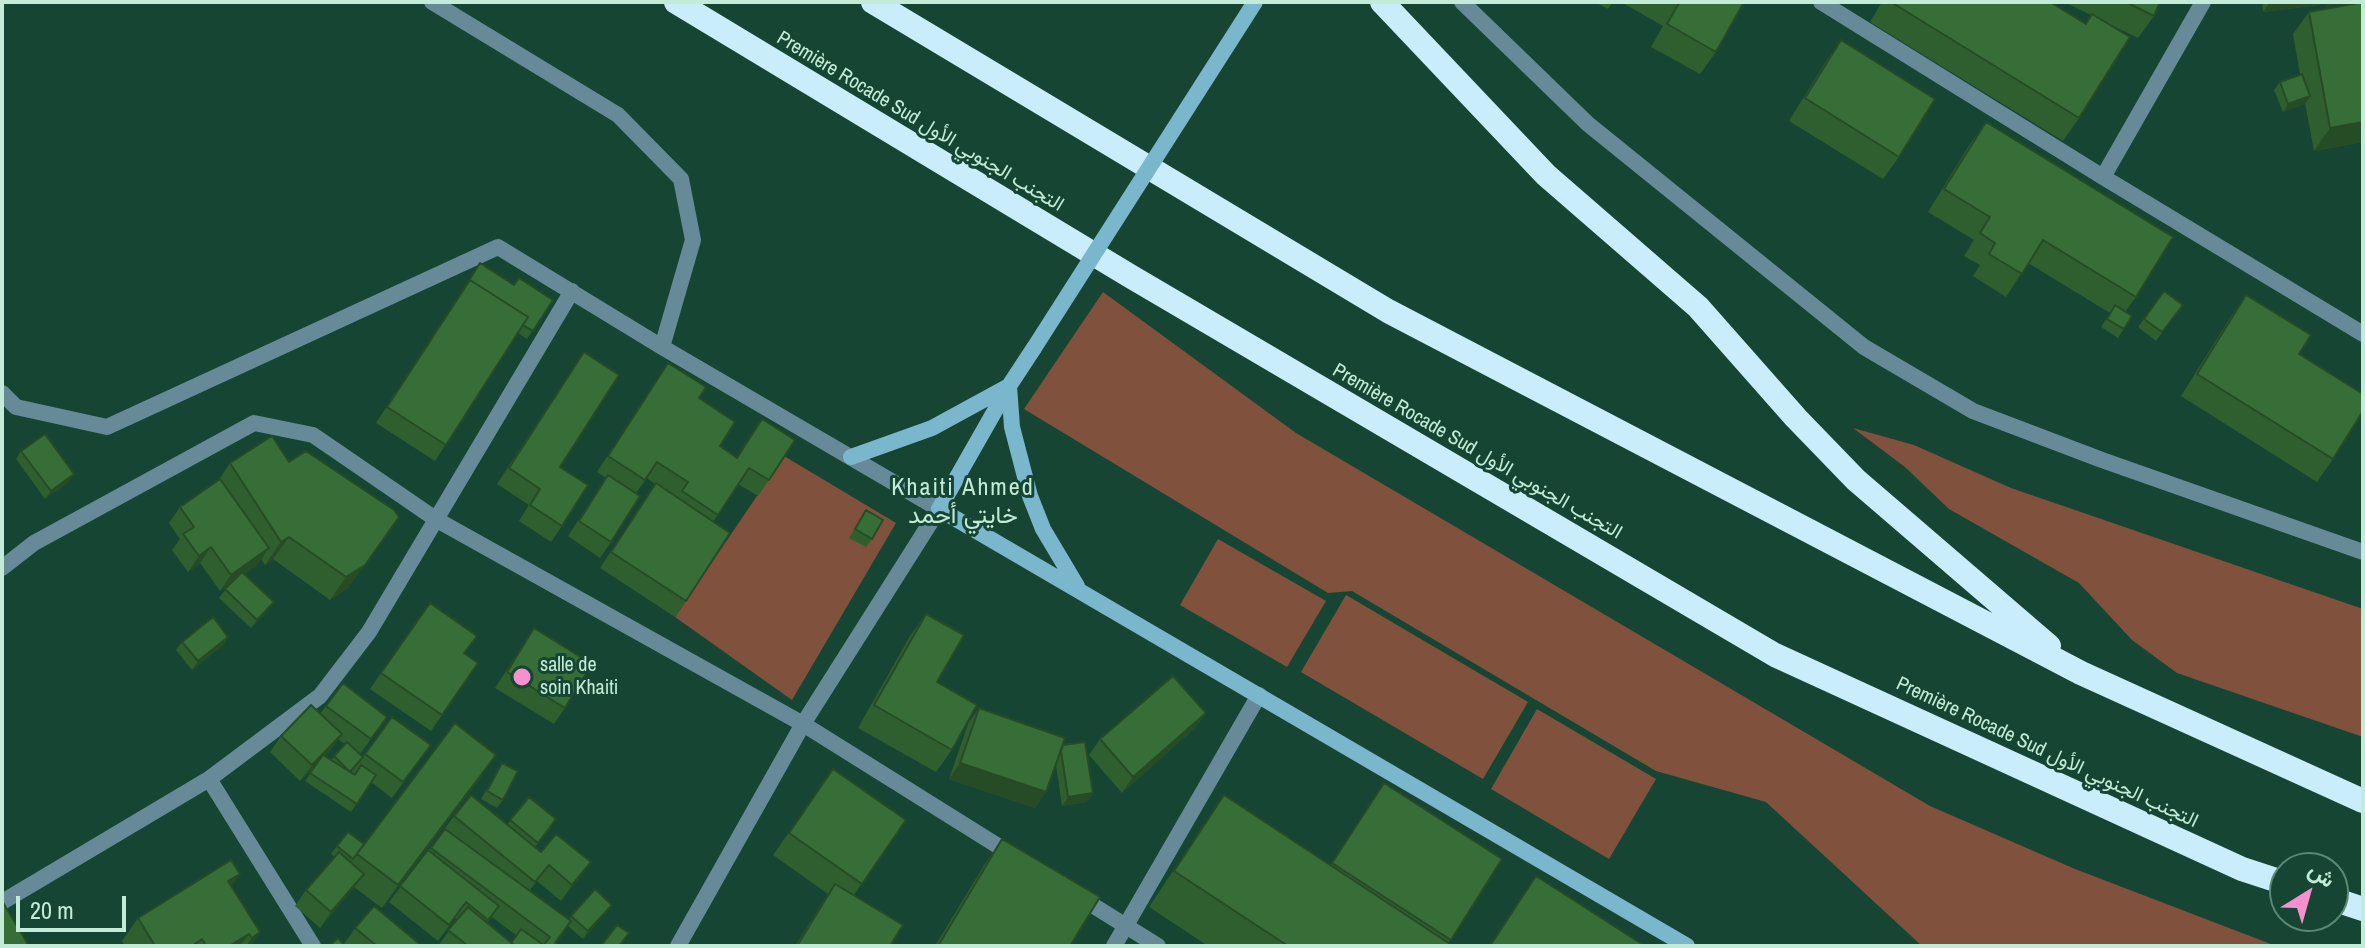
<!DOCTYPE html>
<meta charset="utf-8">
<style>
body{margin:0}
#map{position:relative;width:2365px;height:948px;overflow:hidden;background:#164633;font-family:"Archivo Narrow",Vazirmatn,sans-serif}
canvas{display:block}
.frame{position:absolute;inset:0;border:4px solid #c2ecd7;pointer-events:none}
.north{position:absolute;left:2269px;top:852px;width:80px;height:80px;box-sizing:border-box;background:#164633;border:2px solid #5b8875;border-radius:50%;rotate:37deg;font-size:22px;font-weight:700;line-height:32px;text-align:center;color:#c2ecd7}
.north::after{content:'';display:block;margin:auto;width:28px;height:36px;background:#f790cf;clip-path:polygon(50% 0,100% 100%,50% 72%,0 100%)}
.scale{position:absolute;left:16px;top:896px;width:110px;height:36px;box-sizing:border-box;border:4px solid #c2ecd7;border-top:0;padding-left:10px;font-size:24px;line-height:28px;white-space:nowrap;color:#c2ecd7;-webkit-text-stroke:6px #164633;paint-order:stroke}
</style>
<div id="map">
<canvas width="2365" height="948"></canvas>
<div class="frame"></div>
<div class="north">ش</div>
<div class="scale">20 m</div>
</div>
<script>
const ctx = document.querySelector('canvas').getContext('2d');
ctx.lineJoin = 'round';
function fill(path, color) { ctx.fillStyle = color; ctx.fill(path, 'evenodd'); }
const poly = rows => new Path2D(rows.map(r => 'M' + r).join(''));
function strokePath(path, color, width, dash) { ctx.strokeStyle = color; ctx.lineWidth = width; ctx.lineCap = dash ? 'butt' : 'round'; ctx.setLineDash(dash || []); ctx.stroke(path); }
function label(font, color, halo, rows, align = 'center') {
  ctx.font = font + ' "Archivo Narrow",Vazirmatn,sans-serif'; ctx.lineWidth = 6; ctx.setLineDash([]); ctx.textBaseline = 'middle'; ctx.strokeStyle = halo; ctx.fillStyle = color; for (const [text, x, y, turn = 0] of rows) {
    ctx.save(); ctx.translate(x, y); ctx.rotate((+turn || 0) * Math.PI / 180); ctx.textAlign = isNaN(turn) ? turn : align; if (halo) ctx.strokeText(text, 0, 0); ctx.fillText(text, 0, 0); ctx.restore();
  }
}
const green = poly([
 [1103,292,1296,433,1930,806,2075,869,2276,946,1922,946,1766,802,1656,771,1352,591,1328,593,1024,409],
 [1853,428,1914,445,2011,488,2363,609,2363,737,2177,673,2132,640,2079,583,1949,509,1905,467],
 [784,456,896,523,792,700,675,617],
 [1218,539,1326,601,1287,667,1180,605],
 [1346,595,1528,702,1483,779,1301,672],
 [1537,709,1656,779,1609,859,1491,789]
]);
const street = poly([
 [432,2,618,115,681,179,693,240,662,347],
 [1462,2,1588,124,1864,347,1973,411,2102,460,2363,552],
 [1821,2,2103,177,2363,334],
 [2103,177,2203,2],
 [2,393,16,407,107,427,498,247,662,347,939,509,803,724,678,946],
 [2,568,34,543,254,423,313,435,437,520,803,724,1014,856],
 [209,779,313,946],
 [1078,896,1158,946],
 [2,902,209,779,320,696,369,632,572,291],
 [1114,946,1259,695]
]);
const secondary = poly([
 [1034,348,1009,386,939,509,1687,946],
 [851,457,932,428,1009,386,1012,427,1030,496,1043,529,1077,586]
]);
const highway = poly([
 [676,2,1130,276,1775,655,2242,869,2285,883],
 [873,2,1388,311,2081,673,2363,801],
 [1382,2,1546,175,1698,307,1796,418,1856,480,2049,646],
 [2333,899,2363,909]
]);
const secondaryBridge = poly([
 [1034,348,1255,2]
]);
const wall = poly([
 [1595,2,1613,2,1608,9],
 [1621,2,1744,2,1716,52,1700,74,1651,47,1663,26],
 [1882,2,2050,2,2085,24,2091,15,2064,2,2160,2,2154,16,2138,38,2109,24,2079,118,2063,141,1870,22],
 [2262,2,2322,2,2319,5,2263,12],
 [2363,2,2363,142,2314,151,2305,103,2283,112,2274,90,2280,82,2300,74,2293,34,2309,12],
 [1841,40,1899,157,1883,179,1789,121,1825,63],
 [1986,122,2136,297,2125,312,2132,316,2118,338,2101,327,2110,313,2028,263,2006,297,1973,276,1980,265,1964,256,1974,240,1928,212,1970,144],
 [480,263,514,285,553,300,527,339,518,333,435,461,376,423],
 [2164,291,2183,305,2156,341,2138,327],
 [2246,295,2299,354,2333,459,2317,482,2181,396,2230,318],
 [584,352,560,467,562,526,551,542,519,521,529,505,497,484],
 [668,363,699,398,720,446,737,458,762,419,769,480,758,496,738,484,713,522,686,601,675,617,600,568,655,484,647,478,636,493,611,542,600,558,568,536,606,478,597,472],
 [21,451,69,482,45,499,16,459],
 [306,451,349,587,330,600,273,559,265,565,261,559,258,564,244,574,268,610,251,628,219,598,231,583,220,591,200,563,188,572,172,550,180,539,169,523,180,507,218,481,230,463,289,462],
 [866,510,872,539,866,547,849,538],
 [430,603,464,654,478,663,431,731,370,689],
 [926,614,937,682,952,750,936,772,858,728,910,636],
 [534,628,565,708,554,724,495,688],
 [228,637,223,645,192,670,176,650,182,642],
 [343,683,387,717,360,754,363,757,392,717,431,745,392,798,371,782,351,812,305,781,317,764,300,781,270,752,281,736,320,714],
 [338,739,345,744,331,760,325,756],
 [979,708,1063,745,1093,793,1087,802,1062,806,1056,765,1035,808,949,779,968,724],
 [1206,713,1195,728,1122,793,1089,755,1100,739],
 [502,763,503,800,497,808,481,799],
 [833,769,906,820,854,895,890,946,795,946,828,894,773,855],
 [481,777,382,908,354,887,320,928,295,906,306,890,335,857,331,854,337,846,364,844],
 [1384,783,1502,859,1448,943,1453,946,1208,946,1149,907,1224,795,1330,865],
 [529,797,551,828,535,847,541,852,591,862,561,901,537,881,529,891,569,920,571,916,612,905,583,939,568,926,556,943,560,946,438,946,457,920,455,918,438,941,389,902,454,816,507,825],
 [492,917,517,936,511,943,487,923],
 [1002,839,1070,946,935,946,983,867],
 [240,874,231,886,260,932,250,946,125,946,122,941,138,918],
 [1536,876,1645,946,1489,946],
 [355,928,422,946,346,946,344,944]
]);
const shadedWall = poly([
 [2270,2,2322,2,2319,5,2263,12],
 [2328,2,2352,2,2325,7],
 [2310,96,2305,104,2283,112,2288,104],
 [2363,122,2363,142,2314,151,2330,128],
 [74,474,69,482,45,499,51,491],
 [289,537,273,559,265,565,281,542],
 [383,539,349,587,330,600,346,577],
 [211,547,200,563,188,572,199,556],
 [269,548,258,564,220,591,231,575],
 [274,602,268,610,251,628,257,620],
 [228,637,223,645,192,670,198,661],
 [1206,713,1195,728,1122,793,1133,777],
 [342,734,331,750,300,781,312,765],
 [496,755,481,777,382,908,398,885],
 [960,763,1046,792,1035,808,949,779],
 [1093,793,1087,802,1062,806,1068,797],
 [591,862,580,878,561,901,572,885],
 [240,874,224,897,228,881],
 [364,874,352,890,320,928,331,912],
 [612,905,606,913,583,939,588,931],
 [260,932,250,946,246,946,252,938],
 [249,934,240,946,229,946]
]);
const building = poly([
 [1677,2,1744,2,1716,52,1667,24,1679,3,1677,2],
 [1891,2,2050,2,2086,24,2092,14,2130,37,2079,118,1891,2],
 [2126,2,2160,2,2154,16,2126,2],
 [2363,2,2363,122,2330,128,2309,12,2363,2],
 [1841,40,1935,99,1899,157,1805,98,1841,40],
 [2302,74,2310,96,2288,104,2280,82,2302,74],
 [1986,122,2173,237,2136,297,2043,240,2022,274,1989,254,1995,243,1980,233,1990,217,1944,189,1986,122],
 [480,263,514,285,519,278,553,300,533,331,523,325,528,317,470,280,465,287,480,263],
 [470,280,528,317,446,445,387,407,470,280],
 [2164,291,2183,305,2162,332,2144,319,2164,291],
 [2246,295,2311,335,2299,354,2363,394,2363,411,2333,459,2197,374,2246,295],
 [2115,305,2132,316,2124,329,2107,319,2115,305],
 [584,352,619,375,560,467,588,485,562,526,530,505,540,489,509,468,584,352],
 [668,363,706,387,699,398,735,422,720,446,737,458,762,419,795,440,769,480,749,468,718,515,682,491,688,482,657,462,645,480,608,456,668,363],
 [45,434,74,474,51,491,21,451,45,434],
 [272,436,289,462,306,451,394,510,399,517,365,565,346,577,289,537,281,542,230,463,272,436],
 [608,475,640,496,611,542,579,521,608,475],
 [220,479,269,548,231,575,211,547,199,556,183,534,194,527,180,507,220,479],
 [656,483,730,533,686,601,611,552,656,483],
 [866,510,883,520,872,539,855,529,866,510],
 [242,572,274,602,257,620,225,589,242,572],
 [430,603,477,636,464,653,478,663,442,715,381,673,430,603],
 [926,614,964,635,937,682,977,705,952,750,874,705,926,614],
 [213,617,228,637,198,661,182,642,213,617],
 [534,628,592,664,565,708,507,672,534,628],
 [1173,676,1206,713,1133,777,1100,739,1173,676],
 [343,683,387,717,371,739,326,706,343,683],
 [311,705,342,734,312,765,281,736,311,705],
 [979,708,1065,738,1046,792,960,763,979,708],
 [392,717,431,745,403,782,365,754,392,717],
 [455,723,496,755,398,885,357,854,455,723],
 [347,742,363,757,350,772,334,756,347,742],
 [1085,742,1093,793,1068,797,1061,751,1063,745,1085,742],
 [323,755,355,775,361,765,376,775,357,804,310,773,323,755],
 [502,763,518,771,503,800,487,791,502,763],
 [833,769,906,820,862,884,789,833,833,769],
 [1384,783,1502,859,1451,940,1332,863,1384,783],
 [471,795,541,852,556,834,591,862,572,885,549,865,535,882,454,816,471,795],
 [1224,795,1453,946,1288,946,1174,871,1224,795],
 [529,797,556,819,538,843,510,820,529,797],
 [445,829,571,921,555,943,560,946,543,946,550,937,431,848,445,829],
 [348,832,364,844,353,859,337,846,348,832],
 [1002,839,1100,897,1070,946,938,946,1002,839],
 [428,850,499,906,488,920,466,902,449,925,400,886,428,850],
 [339,852,364,874,331,912,306,890,339,852],
 [231,860,240,874,228,881,260,932,252,938,249,934,229,946,206,946,202,939,192,946,155,946,138,918,231,860],
 [1536,876,1645,946,1490,946,1536,876],
 [835,884,903,925,890,946,797,946,835,884],
 [595,889,612,905,588,931,571,916,595,889],
 [2,901,29,946,2,946,2,901],
 [374,906,422,946,377,946,355,928,374,906],
 [468,907,514,945,513,946,468,946,448,930,468,907],
 [617,925,629,933,619,946,601,946,617,925],
 [521,929,542,944,541,946,513,946,514,945,511,943,521,929],
 [338,938,345,946,329,946,338,938]
]);
const markers = [
 [522,677,10,"#f790cf"]
];
const streetNames = [
 ["Première Rocade Sud التجنب الجنوبي الأول",920,122,31],
 ["Première Rocade Sud التجنب الجنوبي الأول",1477,452,30],
 ["Première Rocade Sud التجنب الجنوبي الأول",2047,753,25]
];
const poiNames = [
 ["salle de",540,666],
 ["soin Khaiti",540,689]
];
const quarterNames = [
 ["Khaiti Ahmed",963,489],
 ["خايتي أحمد",963,517]
];
fill(green, '#80513d');
strokePath(street, '#668a98', 16);
strokePath(secondary, '#7ab6cc', 16);
strokePath(highway, '#caedfb', 24);
strokePath(secondaryBridge, '#7ab6cc', 16);
fill(wall, '#2f5e2f');
fill(shadedWall, '#264c26');
fill(building, '#376d37');
strokePath(building, '#264c26', 2);
for (const [x, y, r, color] of markers) { const dot = new Path2D(); dot.arc(x, y, r, 0, 2 * Math.PI); ctx.fillStyle = color; ctx.fill(dot); strokePath(dot, '#164633', 3); }
label('20px', '#c2ecd7', '#164633', streetNames);
label('20px', '#c2ecd7', '#164633', poiNames, 'left');
ctx.letterSpacing = '2px';
label('24px', '#c2ecd7', '#164633', quarterNames);
ctx.letterSpacing = '0px';
</script>
